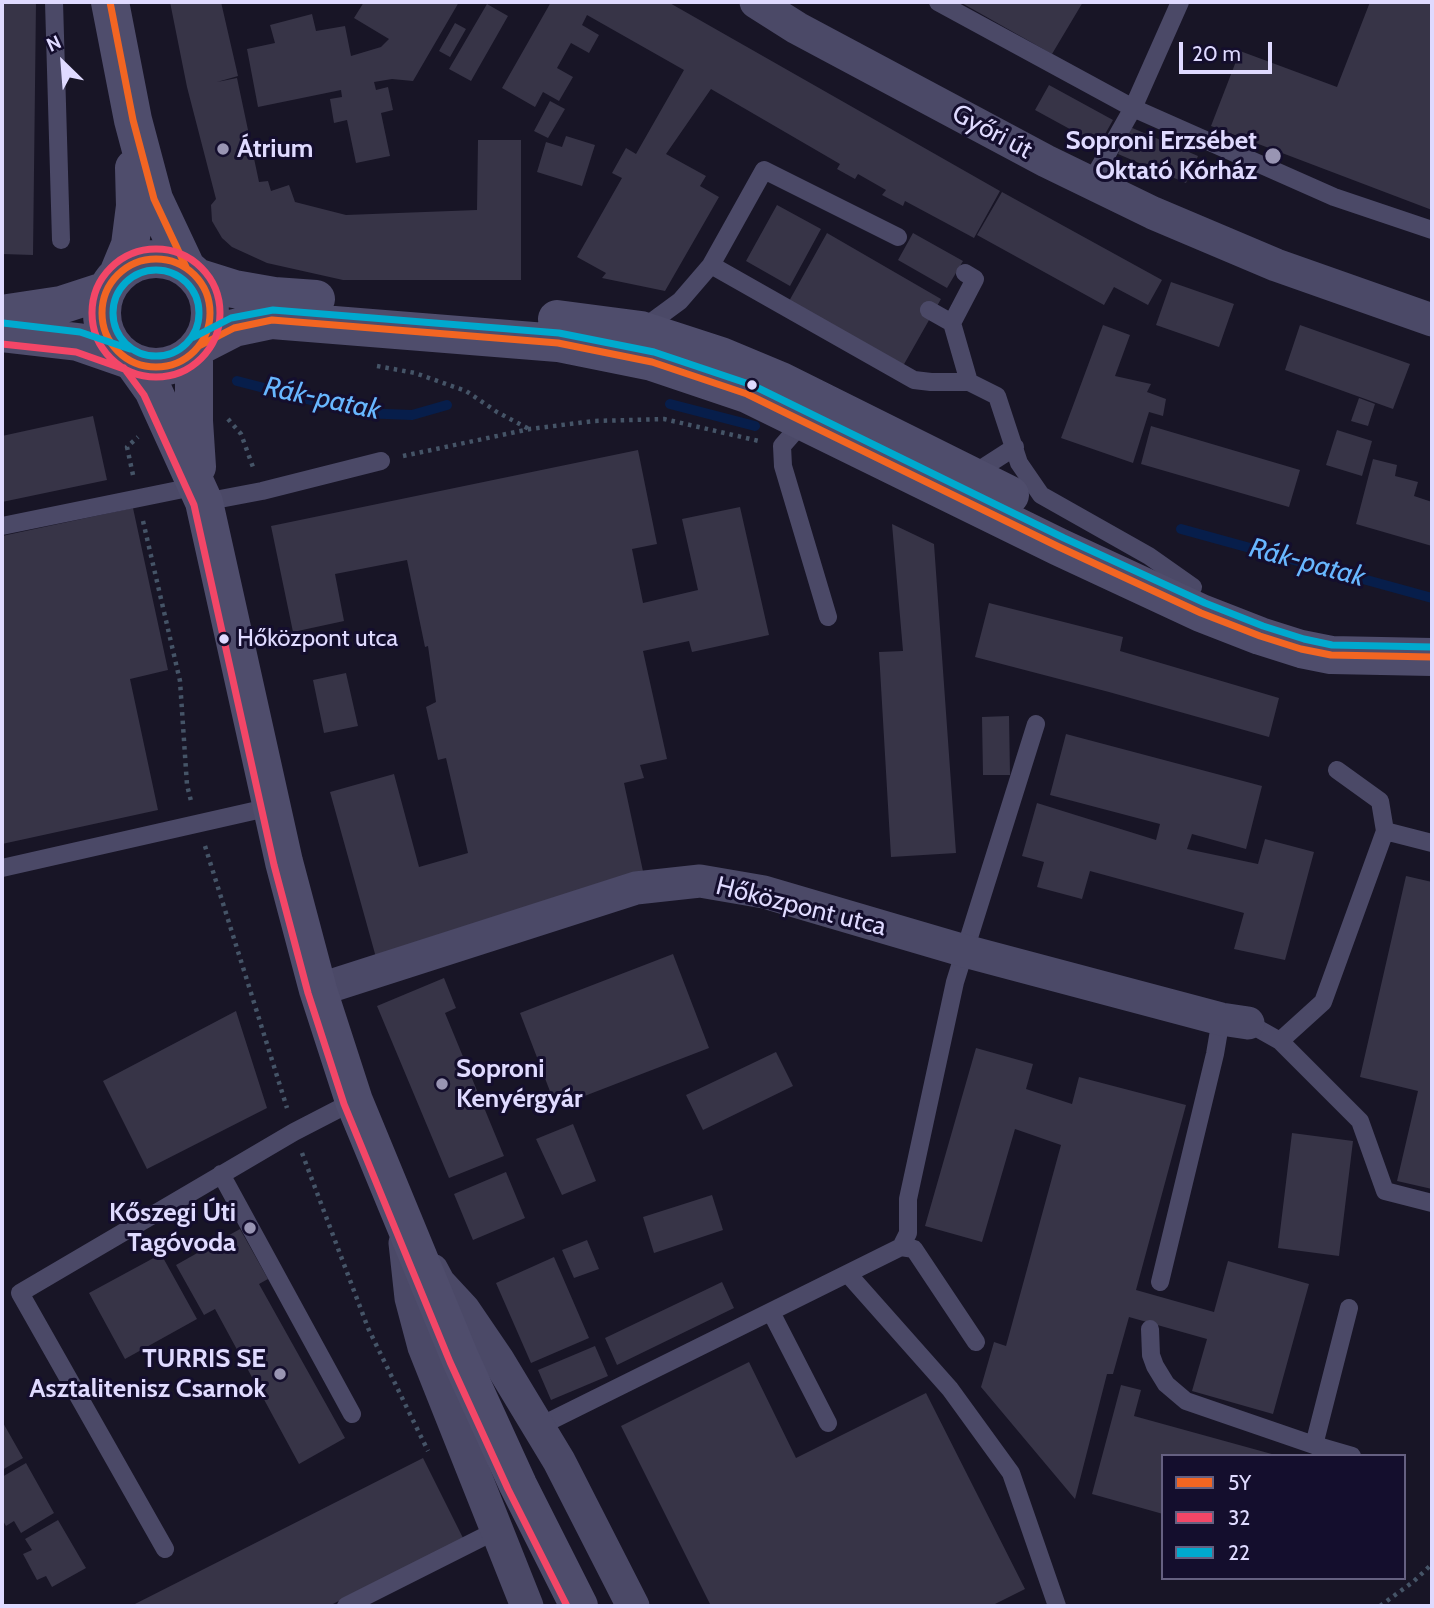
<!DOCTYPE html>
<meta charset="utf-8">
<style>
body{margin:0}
#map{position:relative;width:1434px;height:1608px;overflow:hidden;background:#181526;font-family:Cabin,sans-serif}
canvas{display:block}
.frame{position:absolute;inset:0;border:4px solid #dfdaff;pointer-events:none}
.legend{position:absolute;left:1161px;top:1454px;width:245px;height:126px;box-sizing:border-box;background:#140e2d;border:2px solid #656081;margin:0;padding:9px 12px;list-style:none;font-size:21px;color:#dfdaff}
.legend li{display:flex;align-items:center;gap:14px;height:35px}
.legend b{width:35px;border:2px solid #656081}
.north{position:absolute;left:28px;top:28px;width:70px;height:70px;-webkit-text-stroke:5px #140e2d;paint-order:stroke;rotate:335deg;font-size:19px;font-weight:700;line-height:28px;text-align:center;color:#dfdaff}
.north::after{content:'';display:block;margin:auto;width:24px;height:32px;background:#dfdaff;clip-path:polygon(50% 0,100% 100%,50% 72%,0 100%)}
.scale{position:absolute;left:1179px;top:42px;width:93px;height:32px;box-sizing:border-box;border:4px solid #dfdaff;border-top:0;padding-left:9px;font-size:21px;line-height:24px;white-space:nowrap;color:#dfdaff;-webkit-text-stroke:5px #140e2d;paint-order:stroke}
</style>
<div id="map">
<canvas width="1434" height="1608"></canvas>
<div class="frame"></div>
<ul class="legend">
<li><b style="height:9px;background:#f26522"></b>5Y</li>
<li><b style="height:9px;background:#f34667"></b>32</li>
<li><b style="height:9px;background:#00a9ce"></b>22</li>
</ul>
<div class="north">N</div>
<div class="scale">20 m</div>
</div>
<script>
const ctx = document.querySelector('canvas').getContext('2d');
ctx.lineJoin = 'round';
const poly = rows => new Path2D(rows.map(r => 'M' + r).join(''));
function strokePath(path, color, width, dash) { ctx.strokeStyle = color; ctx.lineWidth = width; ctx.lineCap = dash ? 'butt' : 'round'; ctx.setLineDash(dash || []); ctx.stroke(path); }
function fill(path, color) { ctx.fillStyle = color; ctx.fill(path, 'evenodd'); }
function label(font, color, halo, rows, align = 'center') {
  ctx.font = font + ' Cabin,sans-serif'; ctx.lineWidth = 6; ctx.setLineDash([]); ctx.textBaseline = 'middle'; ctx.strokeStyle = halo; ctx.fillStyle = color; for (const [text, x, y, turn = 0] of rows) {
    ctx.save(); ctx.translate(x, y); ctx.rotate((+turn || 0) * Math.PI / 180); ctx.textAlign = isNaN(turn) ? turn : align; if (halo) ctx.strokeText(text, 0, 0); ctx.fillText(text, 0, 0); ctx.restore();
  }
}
const stream = poly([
 [237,381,361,413,412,415,447,405],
 [670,404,755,426],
 [1181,529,1432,598]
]);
const building = poly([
 [2,2,36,2,33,255,2,254],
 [170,2,221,2,238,76,217,82,237,78,259,182,268,181,271,191,289,185,295,202,346,215,477,210,478,140,521,140,521,280,343,280,267,263,232,247,222,238,212,221,211,205,216,199,187,87],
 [364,2,459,2,413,81,392,79,374,82,376,90,388,87,393,110,381,113,390,156,356,163,347,120,334,123,330,99,342,97,341,90,258,107,247,49,275,43,270,25,312,14,316,31,345,26,351,56,381,47,389,39,354,18],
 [551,2,668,2,1000,191,974,238,905,201,903,206,882,195,886,190,858,174,855,179,837,169,840,164,711,89,666,154,706,176,700,186,719,197,665,291,602,278,606,273,577,257,622,178,612,173,626,148,636,154,684,70,587,15,582,25,599,35,589,53,571,43,557,68,573,77,559,101,543,92,535,107,502,88],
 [960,2,1083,2,1052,54],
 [1370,2,1432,2,1432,210,1211,126,1240,51,1337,87],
 [487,4,508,16,471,81,449,69],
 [455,23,466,29,450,57,439,51],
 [1049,85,1113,120,1099,145,1035,110],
 [550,101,565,109,548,138,534,131],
 [1130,127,1198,156,1186,183,1118,154],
 [566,136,595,145,582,186,537,172,546,142,562,147],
 [1002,192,1162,280,1148,305,1114,287,1104,305,977,235],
 [777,205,821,229,790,286,746,261],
 [827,233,941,299,903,366,788,303],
 [913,233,963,261,947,288,898,260],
 [1171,282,1234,304,1219,347,1156,325],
 [1103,325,1130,335,1115,376,1151,384,1147,392,1166,399,1163,416,1149,412,1133,463,1061,438],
 [1300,325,1410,364,1393,409,1285,370],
 [1359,398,1375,404,1368,426,1351,421],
 [93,416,107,480,2,502,2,436],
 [1151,426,1300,470,1289,507,1141,464],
 [1337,430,1372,441,1362,476,1326,465],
 [638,450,657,544,632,549,643,603,698,590,682,519,740,507,769,635,692,652,689,641,643,651,667,759,640,765,644,778,624,783,644,876,377,961,330,792,394,774,419,867,468,853,446,758,438,760,426,707,436,702,428,646,425,647,407,560,335,574,344,621,293,632,271,526],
 [1373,459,1397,465,1395,476,1418,482,1414,496,1432,502,1432,546,1356,524],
 [133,508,168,670,130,679,158,810,2,844,2,536],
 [892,524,934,544,956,853,891,857,879,652,903,651],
 [989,603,1123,637,1120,651,1279,698,1269,737,1109,692,975,657],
 [346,673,358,726,324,733,313,680],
 [1009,716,1010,775,983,775,982,717],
 [1066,734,1262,786,1246,849,1192,834,1187,849,1258,864,1265,839,1314,852,1285,960,1234,949,1244,913,1090,871,1082,899,1037,887,1044,862,1022,856,1037,803,1156,840,1160,824,1050,795],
 [1406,876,1432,882,1432,1189,1397,1181,1418,1091,1360,1077],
 [673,954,709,1048,556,1107,520,1013],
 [444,978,456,1008,445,1013,504,1156,449,1178,377,1006],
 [236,1011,267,1108,147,1169,103,1081],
 [976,1048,1033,1064,1026,1089,1072,1104,1079,1077,1186,1105,1136,1290,1214,1312,1228,1261,1309,1284,1273,1414,1192,1391,1207,1339,1129,1317,1113,1374,1107,1374,1075,1499,981,1387,994,1342,1006,1346,1061,1145,1015,1129,982,1242,925,1226],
 [776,1052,793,1086,703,1130,686,1095],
 [573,1124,596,1181,562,1195,536,1139],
 [1292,1133,1353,1141,1339,1256,1278,1248],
 [506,1172,525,1218,473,1240,454,1194],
 [712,1195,723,1230,654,1253,643,1217],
 [240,1229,268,1279,259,1284,345,1438,299,1464,215,1309,204,1315,176,1265],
 [587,1240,599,1269,574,1278,562,1250],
 [161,1254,197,1319,125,1359,89,1293],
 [554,1257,589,1338,531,1363,496,1283],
 [722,1282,734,1308,617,1365,605,1338],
 [595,1346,608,1376,551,1400,538,1370],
 [749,1362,796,1458,926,1393,1025,1589,991,1606,711,1606,621,1426],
 [1121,1385,1141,1390,1134,1416,1279,1456,1163,1456,1163,1514,1092,1494],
 [2,1421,23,1458,2,1470],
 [423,1458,463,1538,329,1606,131,1606],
 [26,1463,54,1513,21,1533,14,1521,6,1526,2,1519,2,1477],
 [58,1520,86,1568,52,1587,46,1576,37,1580,23,1554,32,1550,25,1539]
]);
const path = poly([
 [377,366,415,373,466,391,497,412,529,429],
 [228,419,241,434,254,470],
 [403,456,530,429,594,421,664,419,759,441],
 [133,475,127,447,138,437],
 [143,521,180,681,187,785,191,801],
 [205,846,287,1108],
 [302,1153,368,1328,428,1451],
 [1380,1606,1413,1582,1432,1564]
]);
const lane = poly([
 [54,2,61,240],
 [938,2,1133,108,1334,197,1432,230],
 [1090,184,1133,108,1180,2],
 [711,265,914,380,931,382,969,382,997,396,1019,463,1041,495,1149,556,1193,587],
 [965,273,975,279,952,323,969,382],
 [929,310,952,323],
 [642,329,680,301,711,265,764,170,898,237],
 [803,422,782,446,783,466,828,617],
 [970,476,1015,447],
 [204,502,262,491,381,461],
 [2,526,198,486],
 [1385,831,1432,843],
 [2,868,271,807],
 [1248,1023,1280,1041,1360,1121,1385,1191,1432,1203],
 [1280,1041,1323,1002,1385,831,1380,801,1337,770],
 [221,1174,352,1414],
 [848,1274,950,1389,1011,1473,1057,1606],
 [1160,1282,1215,1054,1221,1019],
 [771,1312,828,1423],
 [1150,1329,1151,1355,1155,1366,1166,1384,1186,1401,1314,1445,1352,1456],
 [976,1342,914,1249,901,1247,908,1233,908,1199,955,982,1036,724],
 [538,1427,901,1247],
 [1314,1445,1349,1308],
 [165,1549,20,1293,294,1132,354,1101],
 [346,1606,495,1531]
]);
const street = poly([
 [756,2,797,28,1046,161,1153,213,1276,265,1432,320],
 [318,990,636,888,700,881,764,892,965,951,1221,1019,1248,1023],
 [405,1243,411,1298,424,1347,527,1606],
 [432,1270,439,1283,464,1310,498,1360,559,1461,633,1606]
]);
const secondary = poly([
 [110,2,133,120,154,199,186,267],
 '102 313a54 54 0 1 1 108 0a54 54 0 1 1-108 0Z',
 [118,274,130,245,135,206,134,168],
 [199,278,234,289,274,296,316,299],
 [2,314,61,305,107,290],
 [557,319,641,330,721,356,781,381,1010,495],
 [2,333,78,342,127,359],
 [199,346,234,328,272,320,558,343,652,362,747,394,1059,547,1201,613,1260,636,1301,649,1331,655,1432,657],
 [194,352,194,421,197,467],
 [133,362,153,390,204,502,284,862,318,990,354,1101,460,1358,518,1485,579,1606]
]);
const bus1 = poly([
 [110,2,133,120,154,199,186,267],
 '102 313a54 54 0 1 1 108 0a54 54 0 1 1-108 0Z',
 [199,346,234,328,272,320,558,343,652,362,747,394,1059,547,1201,613,1260,636,1301,649,1331,655,1432,657]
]);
const bus2 = poly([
 '92 313a64 64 0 1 1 128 0a64 64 0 1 1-128 0Z',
 [2,344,76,352,124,369],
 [124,368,144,395,194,505,274,865,308,993,344,1104,450,1362,508,1489,567,1606]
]);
const bus3 = poly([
 '113 313a43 43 0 1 1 86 0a43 43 0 1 1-86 0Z',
 [3,323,80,332,130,349],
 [194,337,231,318,273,310,559,333,654,352,752,385,1064,538,1205,603,1263,626,1304,639,1332,645,1432,647]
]);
const markers = [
 [223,149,7,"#9995b3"],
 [1273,156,9,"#9995b3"],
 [752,385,6,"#dfdaff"],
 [224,639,6,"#dfdaff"],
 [442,1084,7,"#9995b3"],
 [250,1228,7,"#9995b3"],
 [280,1374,7,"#9995b3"]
];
const busNames = [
 ["Hőközpont utca",237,639]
];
const streetNames = [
 ["Győri út",992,132,28],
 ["Hőközpont utca",801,907,14]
];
const poiNames = [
 ["Soproni Erzsébet",1257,141],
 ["Oktató Kórház",1257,171],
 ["Átrium",237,149,"left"],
 ["Soproni",456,1069,"left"],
 ["Kenyérgyár",456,1099,"left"],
 ["Kőszegi Úti",236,1213],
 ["Tagóvoda",236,1243],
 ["TURRIS SE",266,1359],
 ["Asztalitenisz Csarnok",266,1389]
];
const waterNames = [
 ["Rák-patak",322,399,12],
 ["Rák-patak",1307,563,15]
];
strokePath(stream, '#071e4b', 10);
fill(building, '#373447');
strokePath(path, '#455467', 4.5, [3.5, 5]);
strokePath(lane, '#4b4967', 18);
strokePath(street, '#4b4967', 33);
strokePath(secondary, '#4f4d6c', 38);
strokePath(bus1, '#f26522', 7);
strokePath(bus2, '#f34667', 7);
strokePath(bus3, '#00a9ce', 7);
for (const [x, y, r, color] of markers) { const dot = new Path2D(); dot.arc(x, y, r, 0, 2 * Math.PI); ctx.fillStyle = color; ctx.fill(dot); strokePath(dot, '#140e2d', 2.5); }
label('24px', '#dfdaff', '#140e2d', busNames, 'left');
label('26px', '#dfdaff', '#140e2d', streetNames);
label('bold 26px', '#dfdaff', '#140e2d', poiNames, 'right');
label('italic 28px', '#68b7ff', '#140e2d', waterNames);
</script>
